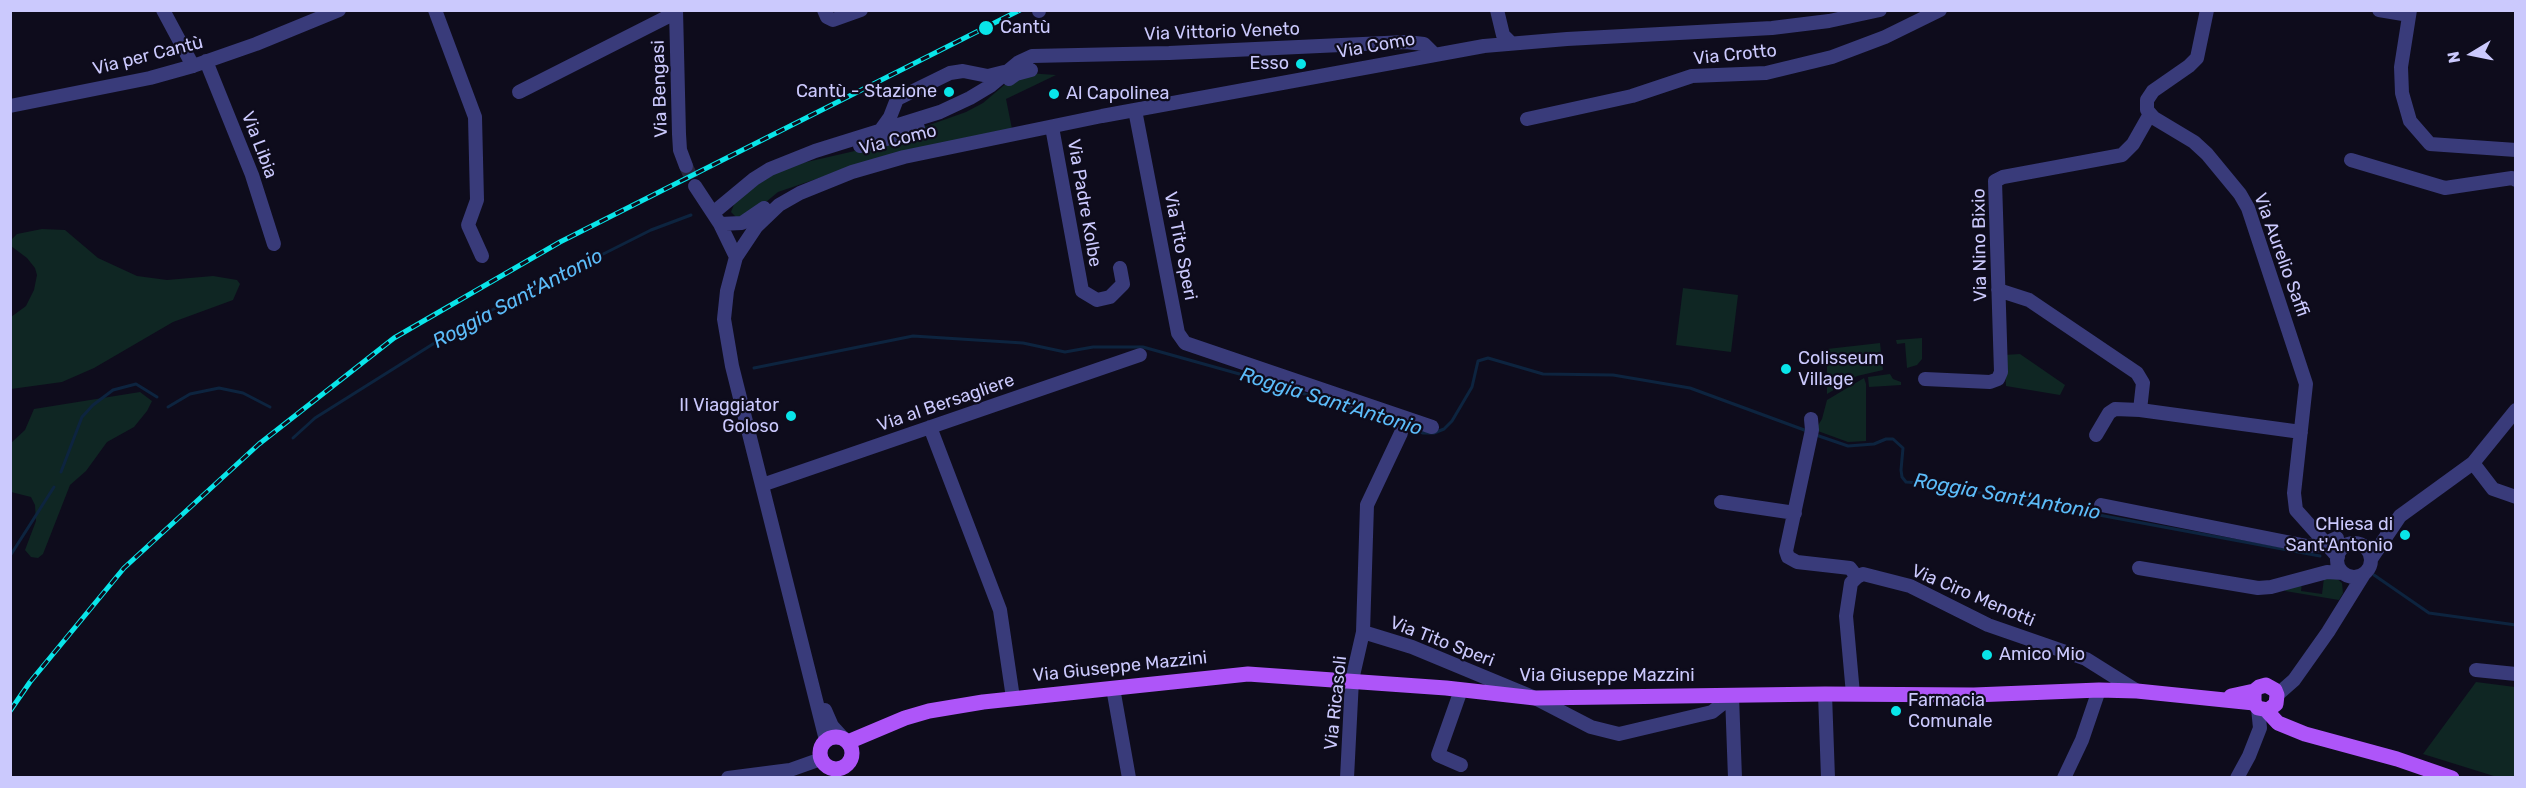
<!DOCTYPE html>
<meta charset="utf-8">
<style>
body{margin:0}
#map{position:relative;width:2526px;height:788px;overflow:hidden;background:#0e0c1c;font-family:Rubik,sans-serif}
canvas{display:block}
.frame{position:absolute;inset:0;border:12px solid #cbc9fd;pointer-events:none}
.north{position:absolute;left:2442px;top:24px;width:60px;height:60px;-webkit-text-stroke:4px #0e0c1c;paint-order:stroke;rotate:260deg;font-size:16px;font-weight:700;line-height:24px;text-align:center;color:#cbc9fd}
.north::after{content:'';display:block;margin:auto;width:21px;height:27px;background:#cbc9fd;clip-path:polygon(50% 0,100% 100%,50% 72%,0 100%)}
</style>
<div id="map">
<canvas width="2526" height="788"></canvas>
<div class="frame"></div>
<div class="north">N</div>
</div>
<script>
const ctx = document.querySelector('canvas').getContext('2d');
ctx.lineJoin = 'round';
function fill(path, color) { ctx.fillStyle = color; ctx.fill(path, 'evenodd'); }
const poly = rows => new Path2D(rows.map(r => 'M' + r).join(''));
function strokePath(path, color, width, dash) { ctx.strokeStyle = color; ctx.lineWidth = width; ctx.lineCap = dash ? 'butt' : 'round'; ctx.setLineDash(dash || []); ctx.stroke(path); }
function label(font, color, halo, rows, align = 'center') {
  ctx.font = font + ' Rubik,sans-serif'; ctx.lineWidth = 4.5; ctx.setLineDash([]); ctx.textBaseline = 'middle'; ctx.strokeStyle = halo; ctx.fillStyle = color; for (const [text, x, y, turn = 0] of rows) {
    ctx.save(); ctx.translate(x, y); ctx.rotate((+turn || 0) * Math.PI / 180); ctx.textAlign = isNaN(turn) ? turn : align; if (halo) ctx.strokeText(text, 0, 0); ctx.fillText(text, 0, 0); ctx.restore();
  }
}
const green = poly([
 [1027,73,1056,75,1006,99,1012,129,822,177,778,192,748,217,736,217,731,212,735,202,746,192,774,174,798,164,859,150,966,112,983,103,1009,81],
 [42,229,65,230,98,258,137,276,167,280,213,276,237,280,240,284,233,300,173,322,94,368,62,382,11,389,11,317,26,306,34,290,37,275,35,268,27,258,11,246,11,240,17,234],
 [1683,288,1738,295,1731,352,1676,345],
 [1922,338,1922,359,1917,365,1907,368,1905,343,1897,344,1896,340],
 [1880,343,1883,370,1857,376,1827,394,1827,349],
 [2020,354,2065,385,2060,395,2006,386,2004,355],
 [1890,374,1893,379,1901,382,1901,385,1869,387,1868,377],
 [1864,378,1866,384,1866,441,1848,442,1815,430,1822,419,1827,400],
 [140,392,152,401,147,411,134,427,107,442,86,471,70,485,43,554,38,558,31,557,25,550,36,521,35,505,31,497,11,492,11,443,25,430,34,409],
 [2335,577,2342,583,2343,593,2339,600,2285,591,2286,585,2302,583,2301,591,2322,594,2324,578],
 [2476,682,2515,687,2515,777,2497,777,2423,754]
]);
const stream = poly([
 [754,368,913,336,1023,343,1065,352,1093,347,1143,347,1243,375,1389,420,1423,433,1434,433,1444,429,1452,421,1472,387,1478,361,1488,358,1543,374,1613,375,1690,388,1807,431],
 [168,407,190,394,219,388,243,393,270,407],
 [1816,435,1848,446,1874,444,1886,439,1893,439,1903,448,1901,470,1902,477,1906,482,1934,484,2007,498,2037,501,2072,510,2320,556],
 [293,438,315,418,468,322,651,230,691,215],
 [61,472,82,417,93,405,113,390,136,384,157,397],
 [10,556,54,487],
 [2374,575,2429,613,2516,625]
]);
const minorTunnel = poly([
 [686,166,695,186]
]);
const minor = poly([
 [163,10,193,66],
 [435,10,475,117,477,200,468,225,482,256],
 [676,10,679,134,680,150,686,166],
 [824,10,827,17,833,20,861,10],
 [1039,10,1039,11],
 [1497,10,1503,35,1511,43],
 [2207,10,2197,58,2189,66,2153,91,2147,100,2147,110,2154,118,2194,142,2207,154,2240,194,2248,208,2306,384,2294,493,2296,510,2338,557],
 [2379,10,2409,15],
 [2410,10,2401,67,2402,93,2410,121,2430,144,2516,150],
 [206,61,252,175,274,244],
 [1009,79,1016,74,1031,70],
 [519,92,667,17,676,15],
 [10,106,150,78,193,66,256,44,339,10],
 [1135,110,1178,333,1185,343,1432,427],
 [1527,119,1632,96,1692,76,1766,73,1832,57,1885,37,1940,10],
 [1052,127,1082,291,1097,300,1110,297,1123,284,1120,268],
 [880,131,890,117,897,99,950,73,963,71,988,76,1004,72],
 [860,146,894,137,918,128],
 [2351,160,2445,188,2512,178,2516,180],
 [695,186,720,224,736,257],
 [713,213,754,179,770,169,815,151,940,112,970,98,990,86,1019,62,1032,56,1169,53,1406,42,1424,44,1435,55],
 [720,224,742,223,764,208],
 [1998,290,2029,300,2137,373,2143,383,2140,410],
 [1925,379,1990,382,1998,379,2001,372,1995,181,2003,177,2122,155,2133,144,2150,114],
 [1811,419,1812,430,1786,551,1788,557,1797,562,1850,568,1857,577],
 [930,427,1000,610,1013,698],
 [1401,433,1367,505,1363,632,1412,647,1535,698,1591,727,1619,734,1712,712,1732,696],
 [2096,435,2109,413,2115,409,2140,410,2301,432],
 [2473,463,2493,489,2516,497],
 [762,485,1140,355],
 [1721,502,1795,513],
 [2101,505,2307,546,2321,545,2337,538],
 '2337 560a17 17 0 1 1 34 0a17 17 0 1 1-34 0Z',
 [2371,559,2400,516,2473,463,2516,410],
 [2139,568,2258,588,2271,587,2327,572,2343,573],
 [2476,670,2516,674],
 [1113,688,1129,778],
 [1825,694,1828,778],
 [1853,694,1846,616,1851,583,1857,577,1863,574,1910,586,1988,625,2086,659,2137,691],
 [2277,695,2294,680,2328,632,2364,574],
 [1732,696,1735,778],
 [825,710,832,726,843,738],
 [826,740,732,366,724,319,727,291,736,257,756,227,779,205,800,193,852,172,904,157,1102,116,1484,46,1567,39,1772,28,1829,21,1880,10],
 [1461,765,1438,755,1461,690],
 [728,778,790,770,821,759],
 [1347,778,1352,680,1363,632],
 [2064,778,2082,740,2099,690],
 [2237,778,2249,756,2260,728,2258,708]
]);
const major = poly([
 [2231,696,2254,691,2259,687,2266,685,2275,690,2277,695,2276,704,2268,710,2258,708,2254,703,2254,691],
 [2266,710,2278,723,2305,734,2397,759,2452,778],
 '820 753a16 16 0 1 1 32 0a16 16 0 1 1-32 0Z',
 [848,742,905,718,929,711,983,702,1248,674,1446,688,1535,698,1825,694,1974,695,2099,690,2137,691,2254,703]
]);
const rail = poly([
 [10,711,30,682,124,568,259,444,394,338,560,242,1020,10]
]);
const markers = [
 [986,28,8,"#09e5e9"],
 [1301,64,6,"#09e5e9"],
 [949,92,6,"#09e5e9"],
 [1054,94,6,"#09e5e9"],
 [1786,369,6,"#09e5e9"],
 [791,416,6,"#09e5e9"],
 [2405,535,6,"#09e5e9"],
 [1987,655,6,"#09e5e9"],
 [1896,711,6,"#09e5e9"]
];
const poiNames = [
 ["Cantù",1000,28],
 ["Esso",1289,64,"right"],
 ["Cantù - Stazione",937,92,"right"],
 ["Al Capolinea",1066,94],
 ["Colisseum",1798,359],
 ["Village",1798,380],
 ["Il Viaggiator",779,406,"right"],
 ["Goloso",779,427,"right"],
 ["CHiesa di",2393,525,"right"],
 ["Sant'Antonio",2393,546,"right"],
 ["Amico Mio",1999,655],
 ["Farmacia",1908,701],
 ["Comunale",1908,722]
];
const streetNames = [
 ["Via Vittorio Veneto",1222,32,-2],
 ["Via Como",1376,46,-10],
 ["Via Crotto",1735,55,-6],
 ["Via per Cantù",148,56,-14],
 ["Via Bengasi",660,89,-92],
 ["Via Como",898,140,-14],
 ["Via Libia",259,145,69],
 ["Via Padre Kolbe",1084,203,80],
 ["Via Nino Bixio",1980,245,-91],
 ["Via Tito Speri",1180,246,79],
 ["Via Aurelio Saffi",2281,255,70],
 ["Via al Bersagliere",946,403,-19],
 ["Via Ciro Menotti",1973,596,23],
 ["Via Tito Speri",1442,642,21],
 ["Via Giuseppe Mazzini",1120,667,-6],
 ["Via Giuseppe Mazzini",1607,676],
 ["Via Ricasoli",1336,703,-84]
];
const waterNames = [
 ["Roggia Sant'Antonio",518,299,-28],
 ["Roggia Sant'Antonio",1331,402,17],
 ["Roggia Sant'Antonio",2007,497,10]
];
fill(green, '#0f2623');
strokePath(stream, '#0d243f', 3);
strokePath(minorTunnel, '#2a283e', 14, [14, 7]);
strokePath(minor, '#393b7a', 14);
strokePath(major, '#ae55f9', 15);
strokePath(rail, '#09e5e9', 5);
strokePath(rail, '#0e0c1c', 3, [9]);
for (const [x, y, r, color] of markers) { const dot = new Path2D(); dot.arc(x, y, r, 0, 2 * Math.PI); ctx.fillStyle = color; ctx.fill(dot); strokePath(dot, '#0e0c1c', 2); }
label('18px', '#cbc9fd', '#0e0c1c', poiNames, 'left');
label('18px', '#cbc9fd', '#0e0c1c', streetNames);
label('italic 20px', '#5cbcf9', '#0e0c1c', waterNames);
</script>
